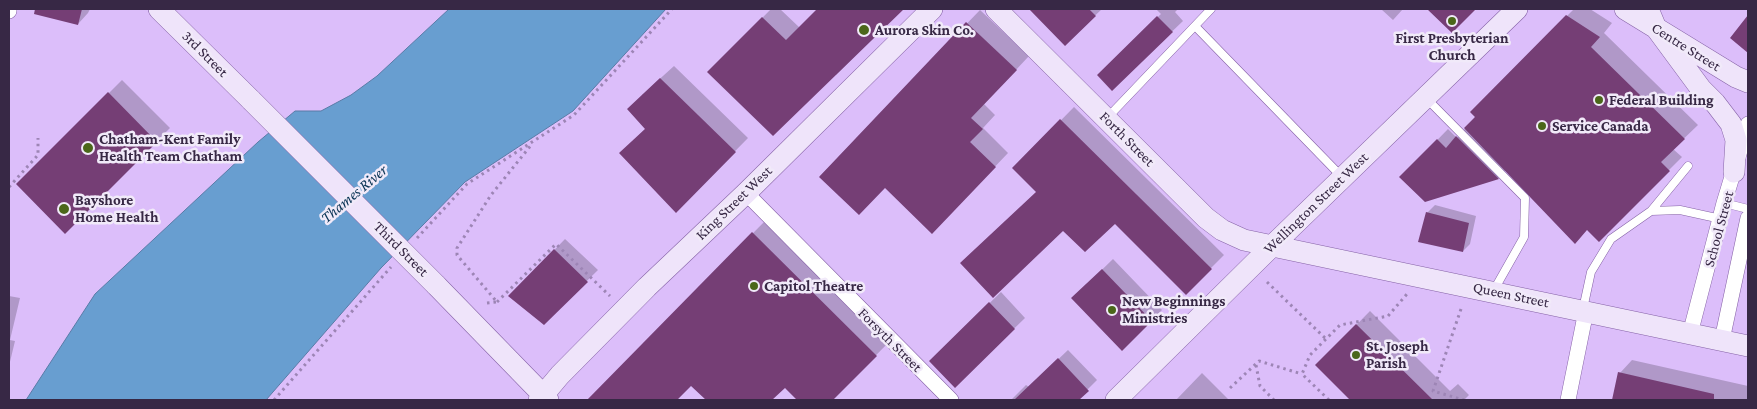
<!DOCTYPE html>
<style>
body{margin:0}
#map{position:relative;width:1757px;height:409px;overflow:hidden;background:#dcbefa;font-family:"Crimson Pro",serif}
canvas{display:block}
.frame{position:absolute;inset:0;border:10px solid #372845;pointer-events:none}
</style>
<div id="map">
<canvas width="1757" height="409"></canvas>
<div class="frame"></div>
</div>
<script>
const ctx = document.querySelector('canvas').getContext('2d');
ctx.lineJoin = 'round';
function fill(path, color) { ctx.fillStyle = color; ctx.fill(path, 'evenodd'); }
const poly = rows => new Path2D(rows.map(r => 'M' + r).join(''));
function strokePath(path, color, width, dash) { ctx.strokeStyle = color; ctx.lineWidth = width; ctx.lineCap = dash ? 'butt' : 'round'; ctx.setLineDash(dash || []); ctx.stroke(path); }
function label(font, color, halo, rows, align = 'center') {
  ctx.font = font + ' "Crimson Pro",serif'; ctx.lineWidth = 5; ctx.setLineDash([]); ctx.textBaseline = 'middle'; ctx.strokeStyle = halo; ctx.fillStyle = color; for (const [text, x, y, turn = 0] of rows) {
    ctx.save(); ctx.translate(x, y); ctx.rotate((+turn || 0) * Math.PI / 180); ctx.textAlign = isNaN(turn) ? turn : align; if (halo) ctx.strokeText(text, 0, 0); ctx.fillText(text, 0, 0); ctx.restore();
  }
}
const water = poly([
 [449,9,666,9,573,111,465,182,381,268,266,400,26,400,95,294,258,142,295,111,321,111,351,95,377,76,449,9]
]);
const shadow = poly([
 [36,9,90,9,88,13,78,24,35,13],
 [771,9,780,9,800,28,819,9,902,9,836,75,709,72],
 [1031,9,1102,9,1065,44],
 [1156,9,1178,9,1175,12,1183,21,1112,89,1098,75,1161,14],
 [1381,9,1403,9,1393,20],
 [1574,9,1590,9,1612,23,1604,33,1698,125,1673,149,1682,157,1599,240,1588,229,1506,170,1498,178,1401,177,1448,129,1457,138,1476,116,1471,112],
 [980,10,1029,56,984,104,995,115,983,128,1008,153,945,219,885,187,820,176],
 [674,66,748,138,676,211,634,140,646,128,642,95],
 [122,80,170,128,65,232,18,184],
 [1074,107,1224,255,1186,293,1115,223,1037,191,1014,168],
 [1435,205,1476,216,1470,244,1463,251,1427,213],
 [766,220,889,342,832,400,799,400,785,386,770,400,708,400,691,384,677,400,588,400],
 [565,239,598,270,544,323,510,296],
 [1113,259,1162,310,1122,349,1073,298],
 [1001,292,1025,318,955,386,930,361],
 [9,296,20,298,10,340,15,341,9,366],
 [1370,311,1450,391,1458,384,1469,395,1464,400,1352,400,1317,365],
 [1068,350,1097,380,1077,400,1011,400,1026,385,1029,387],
 [1632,360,1748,386,1748,400,1613,400,1620,373],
 [1202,373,1229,400,1176,400]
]);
const building = poly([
 [35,9,82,9,78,25,34,14],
 [817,9,904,9,773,136,707,72,762,17,786,40],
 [1029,9,1089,9,1096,16,1065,46],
 [1427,9,1476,9,1452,33],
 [1566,15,1600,37,1591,47,1685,139,1661,162,1670,171,1599,242,1587,230,1575,244,1464,128,1475,117,1470,112],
 [1748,15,1748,53,1730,38],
 [1157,16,1173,32,1112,91,1097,75],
 [966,22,1017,70,971,118,983,129,970,142,996,167,932,234,885,188,859,215,819,177],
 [660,78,736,152,676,213,619,153,645,129,627,109],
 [108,92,157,142,65,234,16,184],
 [1060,119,1212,269,1186,295,1115,224,1085,252,1063,231,993,298,960,263,1036,192,1012,168],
 [1456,136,1499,179,1425,202,1399,177,1437,139,1446,148],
 [1426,212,1469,223,1463,252,1418,242],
 [752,232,877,356,833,400,797,400,785,388,772,400,706,400,691,386,677,400,587,400],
 [554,249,588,282,544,325,508,296],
 [1102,269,1152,321,1122,351,1071,298],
 [989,302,1015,329,955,388,929,361],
 [1356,324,1433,400,1350,400,1315,365],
 [1058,358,1089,391,1079,400,1014,400],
 [1618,372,1714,394,1714,400,1612,400]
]);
const path = poly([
 [9,187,38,155,38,138],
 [417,238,467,184,574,115,672,9],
 [1267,282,1326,339],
 [497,302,556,244,610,296],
 [487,303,497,302,457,255,457,248,491,195,532,144],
 [1461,309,1433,391,1464,400],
 [1256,365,1260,386,1274,400],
 [1230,388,1259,361,1302,374],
 [274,400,391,267],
 [1329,400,1302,374,1310,355,1340,325,1388,316,1407,294]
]);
const lane = poly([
 [1195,26,1341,176],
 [1427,99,1525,198,1524,237,1494,290],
 [1108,117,1211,9],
 [1724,203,1748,209],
 [1651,211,1688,166],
 [1583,309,1591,272,1611,239,1651,211,1680,210,1721,219]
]);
const street = poly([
 [9,11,9,9],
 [746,193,951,400],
 [1690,334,1724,203,1748,124],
 [1722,340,1748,218],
 [1568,400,1586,311]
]);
const secondary = poly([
 [159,9,251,100],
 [996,9,1206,218,1222,230,1244,240,1748,346],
 [1625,9,1736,77,1748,82],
 [1648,9,1656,28,1701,89,1715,103,1731,124,1736,140,1734,172],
 [436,285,548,400],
 [539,400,560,375,647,287,746,193,932,9],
 [1116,400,1273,245,1517,9]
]);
const secondaryBridge = poly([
 [251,100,436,285]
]);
const markers = [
 [1452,21,5,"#4b671a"],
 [864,30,6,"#4b671a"],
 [1599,100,5,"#4b671a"],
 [1542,126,5,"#4b671a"],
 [88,148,6,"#4b671a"],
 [64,209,6,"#4b671a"],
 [754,286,5,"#4b671a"],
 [1112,310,5,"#4b671a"],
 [1356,355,5,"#4b671a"]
];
const poiNames = [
 ["Aurora Skin Co.",875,30],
 ["First Presbyterian",1452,38,"center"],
 ["Church",1452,55,"center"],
 ["Federal Building",1609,100],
 ["Service Canada",1552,126],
 ["Chatham-Kent Family",99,139],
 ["Health Team Chatham",99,156],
 ["Bayshore",75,200],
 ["Home Health",75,217],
 ["Capitol Theatre",764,286],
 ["New Beginnings",1122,301],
 ["Ministries",1122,318],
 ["St. Joseph",1366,346],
 ["Parish",1366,363]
];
const streetNames = [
 ["Centre Street",1686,47,32],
 ["3rd Street",205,54,45],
 ["Forth Street",1127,139,45],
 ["King Street West",734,203,-44],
 ["Wellington Street West",1316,203,-44],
 ["School Street",1719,229,-75],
 ["Third Street",401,249,45],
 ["Queen Street",1511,295,12],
 ["Forsyth Street",890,340,45]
];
const waterNames = [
 ["Thames River",354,194,-40]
];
fill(water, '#689ed0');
strokePath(water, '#597ba6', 1);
fill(shadow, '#0003');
fill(building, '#753e75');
strokePath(lane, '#8562a6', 9);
strokePath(street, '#8562a6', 16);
strokePath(secondary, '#8562a6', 22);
strokePath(path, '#9d85b5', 3, [2.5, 4]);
strokePath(lane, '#fff', 8);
strokePath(street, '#fff', 15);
strokePath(secondary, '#efe4fa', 21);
strokePath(secondaryBridge, '#8562a6', 22, []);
strokePath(secondaryBridge, '#efe4fa', 21);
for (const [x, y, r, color] of markers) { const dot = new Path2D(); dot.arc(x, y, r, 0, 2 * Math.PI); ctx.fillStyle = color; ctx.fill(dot); strokePath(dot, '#f1eaf9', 2); }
label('bold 15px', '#372845', '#f1eaf9', poiNames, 'left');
label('15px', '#372845', '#f1eaf9', streetNames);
label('italic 16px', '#093354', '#f1eaf9', waterNames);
</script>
